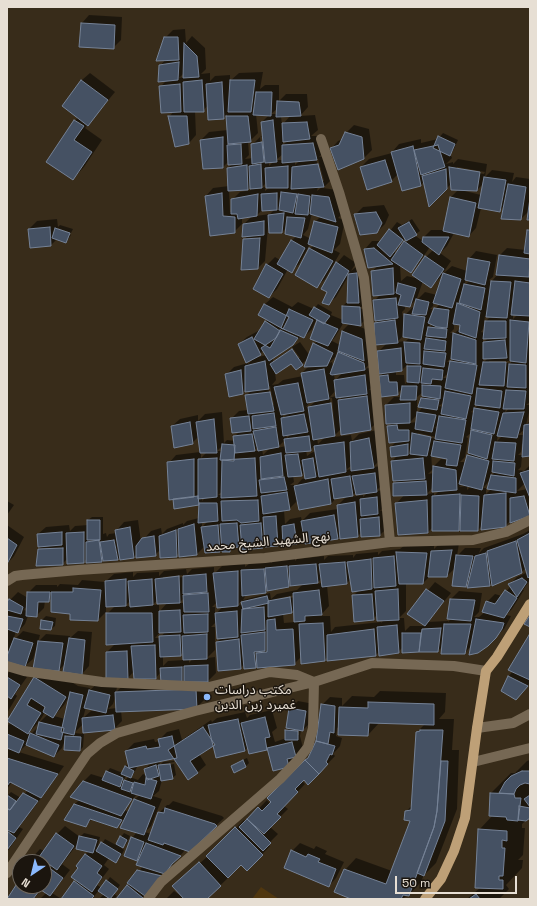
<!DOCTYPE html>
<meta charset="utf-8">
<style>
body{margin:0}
#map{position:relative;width:537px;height:906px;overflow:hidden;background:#382c1a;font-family:"Space Grotesk",sans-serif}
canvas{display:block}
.frame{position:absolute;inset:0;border:8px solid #e7dfd4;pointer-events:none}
.north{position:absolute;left:12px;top:854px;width:40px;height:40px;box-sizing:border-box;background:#1b150e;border:1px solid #6d665d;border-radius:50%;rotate:215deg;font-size:11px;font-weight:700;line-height:16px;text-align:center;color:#e7dfd4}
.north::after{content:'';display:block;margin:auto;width:14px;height:18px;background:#8bb9fc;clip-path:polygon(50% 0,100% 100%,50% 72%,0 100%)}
.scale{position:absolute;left:395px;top:876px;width:122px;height:18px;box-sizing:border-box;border:2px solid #e7dfd4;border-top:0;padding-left:5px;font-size:12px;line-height:14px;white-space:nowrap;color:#e7dfd4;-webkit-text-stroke:3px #1b150e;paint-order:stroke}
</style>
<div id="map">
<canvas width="537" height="906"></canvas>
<div class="frame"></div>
<div class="north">N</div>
<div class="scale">50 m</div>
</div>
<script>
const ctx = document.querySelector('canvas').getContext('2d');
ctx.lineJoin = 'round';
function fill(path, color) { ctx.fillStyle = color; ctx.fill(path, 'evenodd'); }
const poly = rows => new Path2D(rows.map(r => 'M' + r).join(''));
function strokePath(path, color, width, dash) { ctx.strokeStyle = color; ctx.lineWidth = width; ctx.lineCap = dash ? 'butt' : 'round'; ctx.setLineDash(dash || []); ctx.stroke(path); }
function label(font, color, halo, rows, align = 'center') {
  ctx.font = font + ' "Space Grotesk","Noto Sans Arabic",sans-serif'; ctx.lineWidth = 3; ctx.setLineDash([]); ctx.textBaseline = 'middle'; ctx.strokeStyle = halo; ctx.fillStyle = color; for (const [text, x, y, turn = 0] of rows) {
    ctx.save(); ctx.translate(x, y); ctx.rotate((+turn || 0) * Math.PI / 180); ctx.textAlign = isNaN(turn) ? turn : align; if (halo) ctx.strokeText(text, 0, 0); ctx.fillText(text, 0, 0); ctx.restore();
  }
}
const green = poly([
 [261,887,279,899,252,899]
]);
const shadow = poly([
 [89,15,122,17,121,40,113,48,80,46,82,23],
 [185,29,186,43,192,36,205,48,206,69,201,74,210,73,210,81,215,76,230,75,230,81,239,73,263,72,260,89,265,85,279,85,279,101,286,94,307,94,308,107,300,116,315,115,318,130,311,136,321,136,325,151,319,157,326,156,332,179,323,188,337,190,343,213,338,218,345,220,340,244,334,250,340,253,325,279,317,286,297,275,310,249,314,245,310,244,299,264,291,271,288,269,277,289,269,297,255,289,267,265,275,257,280,260,292,240,297,236,287,227,282,232,268,227,265,261,258,268,244,240,248,235,244,224,253,215,242,217,242,224,234,232,211,235,206,196,213,188,229,186,228,168,232,164,229,161,223,167,201,140,209,132,228,130,227,114,224,118,209,119,208,105,203,111,195,111,196,135,189,143,169,117,174,111,160,87,167,80,160,66,165,60,165,38,173,30],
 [185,72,184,77,179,78],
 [278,108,277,114,271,114],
 [256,114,269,115,262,122,263,136,260,137,252,145,253,158,245,159,249,155,248,141,250,141,258,133],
 [291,115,282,125,281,116],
 [260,137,262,137,264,156,262,156],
 [288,140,283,145,283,141],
 [283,154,283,160,276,160],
 [316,159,318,159,324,181,322,181],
 [300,160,295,165,295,161],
 [269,161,274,161,269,166],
 [267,182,270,187,265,191,265,187,261,188],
 [251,186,251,190,240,192,232,200,232,212,230,212,229,190,248,189],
 [318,187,322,187,317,191],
 [263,209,275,209,270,214,256,216],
 [312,213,321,216,315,222,311,239,303,235,308,229],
 [90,73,115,92,85,128,102,140,84,167,73,179,47,162,78,117,63,105,82,80],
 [354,125,369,129,372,150,364,158,331,149,338,141,343,139,346,133],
 [443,133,458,140,453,151,450,154,452,158,446,164,453,162,453,164,458,159,487,164,485,177,492,170,514,173,512,182,516,177,530,179,530,219,529,211,521,219,505,205,499,211,481,208,476,228,469,236,454,233,447,246,440,253,451,261,439,279,431,286,423,281,417,298,410,306,405,305,405,309,402,312,404,322,405,315,413,307,415,307,417,300,425,292,437,295,444,273,452,266,467,271,469,259,476,251,497,255,493,277,489,280,492,281,497,275,499,256,507,248,526,250,528,230,530,229,530,402,526,405,530,405,530,408,526,425,530,421,530,455,522,456,521,467,518,470,524,471,530,465,530,515,511,522,511,520,505,526,483,525,478,530,461,527,458,530,433,527,428,532,396,504,405,494,394,484,398,479,392,461,398,455,391,447,397,441,388,427,392,423,386,405,394,397,402,397,402,389,397,394,380,377,384,372,378,352,387,343,375,324,378,320,374,301,381,294,372,272,378,265,365,249,372,241,382,241,397,222,402,225,412,219,420,231,414,235,423,241,423,238,431,230,444,230,450,198,459,189,451,184,430,205,424,181,421,185,398,174,391,181,361,167,369,159,392,153,392,152,399,144,421,139,421,143,438,139],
 [457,167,485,172,484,174,457,169],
 [484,183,481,195,461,190,461,189,477,190],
 [405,238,407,240,397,254,394,252],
 [430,247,433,250,426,257,419,279,407,276,401,281,400,265,410,272,418,264],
 [466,279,470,280,464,286],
 [434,302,440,304,435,309,431,316,432,309,430,309,433,306],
 [513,314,518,314,513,319],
 [485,316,491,316,484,323],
 [430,323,433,324,429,328],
 [454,323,461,324,461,327,453,335,453,333,450,333,454,329],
 [484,324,486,324,485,333,481,332,483,329],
 [403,336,410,337,406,341,397,342],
 [489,337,483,343,483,338],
 [451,358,454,359,451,362,447,362],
 [484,358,488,358,483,363],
 [489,361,511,361,511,363,489,363],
 [408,364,408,382,405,384,404,375,396,375,396,371,402,370],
 [449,372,448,378,443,378],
 [423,392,425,396,422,398,423,407,417,413,417,397],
 [444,402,443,407,439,406],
 [475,404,479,404,474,409],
 [475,408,474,413,471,412],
 [506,408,509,408,505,413],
 [418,414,417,422,409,423],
 [439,424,438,429,435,428],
 [471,428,474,429,470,433],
 [525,429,524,435,518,435],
 [472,432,471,453,468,456,464,467,464,462,460,462,465,457,468,438,466,437],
 [418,433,436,437,436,439,418,435],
 [498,435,502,436,497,441],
 [522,444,524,444,523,455,518,455,521,452],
 [433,448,450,460,441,459,432,468,431,451],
 [434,468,434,473,428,474],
 [492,471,495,472,490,477],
 [490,480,491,489,486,494,486,488,483,488],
 [525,483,528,489,517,491],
 [462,484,471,486,467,490,467,486,459,487],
 [433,487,440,490,434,496,434,493,427,494],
 [384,205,389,215,385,224,377,232,355,215,363,207],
 [57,219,58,227,60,225,73,229,71,233,58,228,58,230,71,235,69,238,66,242,57,239,51,245,31,247,29,229,37,221],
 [344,255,356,263,351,271,356,267,366,294,361,299,367,300,368,317,360,325,353,324,370,331,372,361,365,369,372,367,374,385,369,390,375,389,378,421,370,429,341,429,333,437,351,435,352,441,359,434,377,430,381,459,373,467,382,466,384,483,376,491,385,490,386,505,380,511,386,510,388,527,380,535,362,532,358,536,341,536,338,539,304,535,297,543,283,539,278,545,266,543,262,547,242,542,238,546,234,547,230,551,222,548,219,551,205,546,197,554,180,552,176,556,160,550,155,555,137,554,134,557,121,556,118,559,104,560,104,558,101,561,87,558,84,562,68,558,62,564,38,549,42,546,38,534,46,527,69,525,70,531,75,526,88,525,88,520,92,517,103,517,103,534,106,533,107,537,109,534,117,533,117,530,124,522,138,520,141,542,151,531,161,528,162,534,167,529,183,523,183,525,187,521,199,518,200,503,198,504,169,463,176,455,200,452,199,436,192,443,172,426,180,419,198,415,198,421,205,414,222,412,224,443,227,440,235,441,234,437,240,431,231,419,239,411,248,410,246,396,252,390,246,389,242,393,226,375,234,367,248,363,248,364,254,358,267,355,264,351,247,361,239,344,247,337,260,330,268,319,259,314,265,304,273,297,292,307,298,302,314,309,318,304,332,312,331,315,343,320,343,306,348,301,349,275,336,297,328,304,328,292,337,263],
 [350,306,365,307,365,309,350,308],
 [317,318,318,320,317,341,314,344,310,356,300,342,292,347,300,358,297,358,291,349,273,362,273,357,293,344,301,336,304,337,312,329],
 [344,322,350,323,342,331,340,345,332,341,335,337],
 [338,350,341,351,335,356],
 [338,354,333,368,332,362,329,363],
 [309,357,310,365,302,373,303,376,283,380,278,384,272,385,276,380,275,373,292,363,302,364],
 [343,372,335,381,334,374],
 [270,386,274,405,272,405,268,387],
 [336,390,336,396,329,398],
 [339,396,344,396,339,400],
 [330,398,332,398,335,431,333,431],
 [311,401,316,401,309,407,306,407],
 [288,413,283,418,283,414],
 [291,434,287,438,286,435],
 [325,437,318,444,317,438],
 [285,440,286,446,277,448],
 [223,445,222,451,217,451],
 [315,445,316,451,311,453,307,456,306,450,310,450],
 [258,447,259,451,253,451],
 [270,448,263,455,262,449],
 [201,452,207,452,201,458],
 [352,465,352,469,346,470],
 [305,471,306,478,302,479,295,487,294,485,290,485,294,482,293,475,301,475],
 [223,491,222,495,218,495],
 [356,492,368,492,363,497,363,495,351,497],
 [347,496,338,505,338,509,310,513,302,521,301,517,290,519,285,524,284,510,289,509,298,500,331,504,337,497],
 [206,497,202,501,202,498],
 [202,521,208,521,202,527],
 [7,501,14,505,7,515],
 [7,525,24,537,14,556,7,564],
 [530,530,530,580,523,590,524,590,512,609,506,615,511,616,509,620,504,629,487,645,471,646,465,653,443,646,438,651,403,652,403,647,398,652,380,651,376,655,328,660,328,657,324,660,302,656,294,664,258,664,255,667,244,664,241,668,217,642,222,637,217,621,211,627,215,627,215,650,207,658,215,657,216,673,207,682,208,696,196,708,121,710,122,721,114,729,83,724,74,733,84,734,83,747,80,750,65,740,62,748,54,756,27,744,19,752,64,766,45,793,19,827,23,829,7,852,7,796,11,792,21,798,28,790,12,782,7,789,7,726,11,723,35,678,37,649,36,649,33,659,25,666,7,661,11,650,7,653,7,603,18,592,28,598,28,593,36,585,57,585,57,587,60,584,78,585,82,580,105,582,114,574,133,572,133,577,137,573,159,572,159,576,164,571,186,569,187,574,192,569,214,567,214,574,222,566,245,563,245,567,250,563,271,561,271,563,274,560,295,559,295,561,297,559,324,556,324,560,328,556,353,555,353,558,356,554,378,552,378,555,382,551,400,549,405,545,434,546,434,549,440,543,459,543,457,556,465,548,481,548,479,553,484,548,523,534],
 [455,568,465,586,470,581,469,587,490,585,493,582,521,572,526,568,528,572,517,577,510,584,511,586,502,596,495,594,487,602,485,612,479,617,474,617,479,612,482,593,459,591,451,599,452,618,448,622,448,621,427,622,451,593,435,582,408,614,426,626,410,626,405,631,404,618,399,618,406,611,406,583,423,583,430,576,447,576],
 [184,575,184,577,163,579,163,577],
 [322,578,322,583,316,584],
 [351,579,359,590,353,596,373,619,378,614,387,619,387,621,383,621,381,623,381,622,335,627,331,632,330,616,320,616,329,606,327,585,347,583],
 [291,584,303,584,297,590,277,594,271,599,270,593,243,600,246,595,265,592,268,590,288,586],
 [295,595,295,597,275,601,275,599],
 [185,597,185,603,179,603],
 [52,598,71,613,98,620,106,612,106,606,115,606,107,614,116,643,107,652,128,678,134,671,143,680,128,681,116,692,117,687,98,683,89,691,90,688,78,686,51,669,59,670,66,663,82,674,89,666,92,632,78,631,70,638,70,636,46,634,38,642,40,635,23,631,13,641,16,631,18,632,25,624,28,616,36,616,44,608,45,601,49,601],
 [131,600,131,606,125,606],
 [158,600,168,602,159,612,159,605,152,605],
 [242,600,243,604,238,605],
 [218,601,223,606,215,615,215,607,212,607],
 [27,607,27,611,24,610,25,608],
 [295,609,295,622,284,623,283,614,291,612],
 [160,632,165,632,160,638,155,638],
 [184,652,184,660,168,661,163,666,163,656,180,655],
 [189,658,193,658,189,663],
 [161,672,161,679,154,680],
 [116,695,117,708,108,709,113,704],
 [69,697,65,719,54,716,64,705],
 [86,707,98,710,91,711,83,718],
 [45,712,48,714,40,722,39,726,32,733,29,732,39,722],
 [46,616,56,618,55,626,51,629,41,628,42,620],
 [530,635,530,683,523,691,502,691,509,676,513,671,510,670],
 [13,668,27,677,15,694,17,696,7,713,7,674],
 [380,691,446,693,445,712,439,719,454,719,452,750,459,750,457,809,436,863,424,875,420,883,409,895,407,895,403,899,354,899,345,870,356,858,392,871,411,820,406,812,412,805,417,732,426,723,379,723,368,735,340,726,337,728,336,736,342,738,340,746,333,754,335,756,316,776,304,779,302,781,305,784,284,806,288,809,270,827,278,834,268,844,270,846,247,870,241,864,227,877,228,878,206,899,166,899,174,891,181,896,182,879,208,856,244,820,246,822,267,800,270,804,309,758,317,741,322,705,330,697,342,698,342,706,352,696,374,697],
 [298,701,314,704,311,722,303,730,301,730,300,736,303,748,289,766,274,770,268,747,267,749,248,747,244,751,214,744,199,754,206,765,198,772,188,778,175,758,159,761,160,765,163,762,174,761,174,762,162,764,162,766,174,764,176,775,172,778,162,780,159,791,153,796,162,799,151,826,145,832,151,834,159,813,167,805,169,805,173,801,222,816,224,818,190,850,186,849,178,858,143,899,118,899,143,866,142,855,137,860,132,838,137,832,126,818,117,827,92,819,85,826,75,804,80,799,83,782,91,774,104,778,107,772,110,768,123,773,125,767,129,763,126,751,134,743,154,739,155,742,160,741,159,740,167,732,179,729,182,740,211,720,212,722,217,718,245,712,247,718,250,715,272,710,277,728,272,732,275,742,286,738,286,731,290,728,290,709],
 [297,726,299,726,299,735,297,735],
 [156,762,156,763,149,765,145,769,147,776,143,774,138,780,130,777,134,773,137,767,135,766],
 [126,775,129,776,123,783],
 [137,794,140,795,135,799,129,812,124,810],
 [247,758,249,763,246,766,232,767,236,763],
 [530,760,530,817,522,824,522,828,525,828,523,855,518,860,523,860,522,868,506,885,509,889,499,899,467,899,481,887,479,830,493,815,491,793,511,773,515,773,527,761],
 [65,826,80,837,84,833,100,837,96,853,105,839,116,845,121,837,124,833,130,836,127,843,122,848,124,850,120,858,116,861,109,858,104,865,109,869,97,885,102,888,110,877,120,885,114,894,117,896,114,899,99,899,104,894,99,890,92,899,63,899,77,880,80,868,86,854,89,851,79,842,62,864,70,870,52,893,60,898,59,899,40,899,46,893,41,889,34,899,7,899,20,881,20,886,44,886,44,862,28,862,40,849,44,851,57,834],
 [300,843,314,849,316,846,327,851,325,854,344,862,336,878,329,886,292,851]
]);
const building = poly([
 [81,23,115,25,114,49,79,47,81,23],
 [164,37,178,37,179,60,156,61,164,37],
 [184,43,197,56,199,77,183,78,184,43],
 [179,62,178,80,158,82,159,65,179,62],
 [81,80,108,100,88,126,62,106,81,80],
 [202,80,204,112,184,112,183,82,202,80],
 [230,80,255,80,251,112,228,112,230,80],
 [222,82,224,119,208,120,206,84,222,82],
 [180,84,181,112,161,113,159,86,180,84],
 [256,92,272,92,271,116,253,115,256,92],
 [277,101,299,102,301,116,276,117,277,101],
 [168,116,187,116,189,144,175,147,168,116],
 [226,116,248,116,251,142,228,144,226,116],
 [74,120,84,126,74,140,92,152,73,180,46,162,74,120],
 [273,120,277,162,265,163,261,122,273,120],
 [307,122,310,139,283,142,282,123,307,122],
 [345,132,362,137,364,159,338,170,330,148,339,145,345,132],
 [438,136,455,144,450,156,433,148,438,136],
 [223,137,223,168,203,169,200,140,223,137],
 [262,142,264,162,252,164,251,144,262,142],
 [313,143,317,160,282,163,282,145,313,143],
 [241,144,242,164,228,165,227,145,241,144],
 [438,145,445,167,421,175,414,150,438,145],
 [413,146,421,186,402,191,391,152,413,146],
 [385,160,392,182,367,190,360,167,385,160],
 [261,164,262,188,250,189,249,166,261,164],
 [318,164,324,187,291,189,292,167,318,164],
 [247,165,248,190,228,191,227,168,247,165],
 [288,166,288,188,266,188,265,168,288,166],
 [449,167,480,172,477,191,451,190,449,167],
 [446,169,447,189,429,207,422,176,446,169],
 [484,177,506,180,500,212,478,208,484,177],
 [508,184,526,187,521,220,501,219,508,184],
 [281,192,297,194,293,213,279,210,281,192],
 [222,193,223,216,235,217,235,233,210,236,205,196,222,193],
 [277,193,277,210,262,211,261,194,277,193],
 [258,194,257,216,238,219,237,214,231,214,231,199,258,194],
 [298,194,310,196,308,215,295,214,298,194],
 [312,195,329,197,336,222,310,214,312,195],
 [450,197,476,203,469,237,443,231,450,197],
 [530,198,530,220,527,220,530,198],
 [376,212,382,223,377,233,360,235,354,214,376,212],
 [284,213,282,233,269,233,268,215,284,213],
 [287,217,305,218,301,238,285,234,287,217],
 [264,221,264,235,242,237,243,224,264,221],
 [314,221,338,227,332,253,308,244,314,221],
 [409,222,417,235,406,241,398,228,409,222],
 [50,227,51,246,30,248,28,229,50,227],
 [55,228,70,233,66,243,52,238,55,228],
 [389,229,403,240,390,257,377,245,389,229],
 [527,230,530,230,530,254,524,253,527,230],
 [423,237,449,237,439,255,422,242,423,237],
 [260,238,258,269,241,270,243,239,260,238],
 [291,240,305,248,292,273,277,264,291,240],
 [404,241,423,255,411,273,391,260,404,241],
 [309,248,333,261,317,288,295,275,309,248],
 [374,248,393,264,368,268,364,249,374,248],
 [499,255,530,259,529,277,496,275,499,255],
 [425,256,444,269,431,288,412,275,425,256],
 [468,258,490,262,485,285,465,280,468,258],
 [336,262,349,271,329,305,322,303,327,292,321,289,336,262],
 [266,264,283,274,269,298,253,289,266,264],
 [393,268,394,294,373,296,371,271,393,268],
 [357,273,359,303,347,303,348,274,357,273],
 [443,273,461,279,452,308,433,303,443,273],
 [491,281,511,282,507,318,486,317,491,281],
 [515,281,530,283,530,316,511,315,515,281],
 [398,283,416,288,410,307,398,305,401,295,396,293,398,283],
 [464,284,485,288,481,310,459,303,464,284],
 [396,298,398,318,375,321,373,300,396,298],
 [416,299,429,302,426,315,412,314,416,299],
 [457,303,480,312,476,338,459,332,460,325,453,324,457,303],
 [264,304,289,317,283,329,258,315,264,304],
 [342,306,360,307,361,326,342,323,342,306],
 [314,307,330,316,324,324,309,315,314,307],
 [434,308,449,310,447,328,437,327,428,323,434,308],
 [289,309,313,320,304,338,281,328,289,309],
 [404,314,425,317,421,340,403,337,404,314],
 [317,320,338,329,328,346,310,339,317,320],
 [395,320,398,343,375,345,374,323,395,320],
 [510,320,529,322,526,363,510,361,510,320],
 [265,321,280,331,270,348,254,339,265,321],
 [485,321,506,321,506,338,483,339,485,321],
 [428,327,447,329,446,338,426,336,428,327],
 [280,330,298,338,293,345,269,361,261,348,276,338,280,330],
 [342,331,362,339,364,361,338,351,342,331],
 [453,333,476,340,476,364,451,359,453,333],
 [252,337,261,355,246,363,238,344,252,337],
 [426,338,446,341,445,351,424,349,426,338],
 [505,340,507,358,483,359,483,342,505,340],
 [404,342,420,343,420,364,406,363,404,342],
 [313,343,333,353,327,366,304,367,313,343],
 [401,348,402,371,379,374,377,351,401,348],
 [292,349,303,365,296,370,291,364,276,374,270,364,292,349],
 [424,351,446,353,444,367,423,364,424,351],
 [338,352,364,363,365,370,332,375,330,374,338,352],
 [265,361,269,389,245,392,245,366,265,361],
 [450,361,477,365,472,394,445,388,450,361],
 [483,362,506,362,504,386,479,385,483,362],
 [509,364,526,365,526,388,507,387,509,364],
 [407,366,421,366,419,383,407,382,407,366],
 [423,368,443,370,442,380,432,379,431,384,421,383,423,368],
 [324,369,329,399,307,403,301,373,324,369],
 [241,370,243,394,229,397,225,374,241,370],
 [365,375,367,394,336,398,334,380,365,375],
 [388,375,389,382,397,382,398,395,381,397,379,376,388,375],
 [298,383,304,411,281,415,274,387,298,383],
 [422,385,441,386,440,399,422,396,422,385],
 [402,386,417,386,416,400,400,400,402,386],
 [477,388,502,391,500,408,475,405,477,388],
 [506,390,526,391,524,409,503,409,506,390],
 [445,391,471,396,466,419,441,414,445,391],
 [270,392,274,411,248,414,245,395,270,392],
 [367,396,371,430,341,435,338,400,367,396],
 [421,398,439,400,437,410,418,407,421,398],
 [331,403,335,436,313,440,308,407,331,403],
 [410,403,410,423,386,424,385,405,410,403],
 [474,408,499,412,494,434,471,429,474,408],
 [417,412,436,415,432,432,415,429,417,412],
 [524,412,517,438,497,436,503,413,524,412],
 [274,413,276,426,253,429,252,416,274,413],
 [304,414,308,432,283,436,281,418,304,414],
 [249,416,251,431,232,433,230,418,249,416],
 [439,416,466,420,462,443,435,439,439,416],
 [214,419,217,453,200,453,196,422,214,419],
 [190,422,193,444,174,448,171,426,190,422],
 [530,424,530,456,522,457,524,425,530,424],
 [397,425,398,430,409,430,409,441,389,443,387,426,397,425],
 [276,427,279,447,258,451,253,431,276,427],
 [471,430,492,435,487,459,468,453,471,430],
 [412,433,431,437,427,456,410,454,412,433],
 [252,434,255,451,235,453,233,436,252,434],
 [309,436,311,451,286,453,284,439,309,436],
 [369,438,374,468,351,471,350,442,369,438],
 [434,441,461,445,457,466,446,465,447,459,431,456,434,441],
 [344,442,346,472,319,477,314,446,344,442],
 [495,442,516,443,514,461,492,459,495,442],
 [222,444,235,445,234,461,220,460,222,444],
 [408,444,408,455,391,457,390,447,408,444],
 [281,453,283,476,261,479,260,457,281,453],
 [298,454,302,476,288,477,285,455,298,454],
 [467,455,489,461,482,490,459,484,467,455],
 [217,458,217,497,198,499,198,459,217,458],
 [255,458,257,496,221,498,222,460,255,458],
 [313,458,316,477,305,479,302,460,313,458],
 [423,458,425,479,393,481,391,461,423,458],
 [194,459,194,497,169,500,167,462,194,459],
 [493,461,515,463,514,476,492,472,493,461],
 [433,466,456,470,457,490,432,492,433,466],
 [530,470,530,498,520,473,530,470],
 [375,473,377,492,356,495,352,476,375,473],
 [491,475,516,478,516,493,487,489,491,475],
 [350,476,353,496,334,499,331,479,350,476],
 [284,477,287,490,261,493,259,480,284,477],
 [328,479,331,504,299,510,294,486,328,479],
 [426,481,427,495,393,496,393,483,426,481],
 [287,492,290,510,263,514,261,496,287,492],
 [506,493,506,527,481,530,484,495,506,493],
 [460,494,459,531,432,531,432,496,460,494],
 [461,495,479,496,478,531,460,531,461,495],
 [198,496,199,505,174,509,173,499,198,496],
 [524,496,530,516,510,523,510,498,524,496],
 [377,497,378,514,361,516,360,499,377,497],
 [258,500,259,521,241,523,237,520,222,521,221,501,258,500],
 [427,500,428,533,398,535,395,503,427,500],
 [355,502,358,537,340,539,337,505,355,502],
 [199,503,217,503,218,521,198,523,199,503],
 [334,515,338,539,305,544,301,521,334,515],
 [276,516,278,546,265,547,263,517,276,516],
 [379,517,380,536,361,537,360,519,379,517],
 [87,520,100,520,100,540,87,540,87,520],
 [237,523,239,547,230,548,230,552,222,552,220,524,237,523],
 [261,523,263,548,242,550,240,525,261,523],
 [194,524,197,555,179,557,178,529,194,524],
 [294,524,297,544,283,546,282,526,294,524],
 [218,525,220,552,205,553,201,527,218,525],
 [130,527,134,558,120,560,115,530,130,527],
 [176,530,177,557,160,558,159,536,176,530],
 [62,532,62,545,38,547,37,534,62,532],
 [84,532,84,563,67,564,66,533,84,532],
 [530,533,530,576,528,578,517,540,530,533],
 [154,536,156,556,136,558,136,546,142,538,154,536],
 [7,538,17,545,7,564,7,538],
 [99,540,102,562,86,563,86,542,99,540],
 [114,540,118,560,103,561,100,542,114,540],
 [516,541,522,573,492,586,487,551,516,541],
 [63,548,63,565,36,566,38,549,63,548],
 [452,550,447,577,428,577,431,551,452,550],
 [396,552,427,553,423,584,399,584,396,552],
 [486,553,490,586,467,588,475,556,486,553],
 [456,555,473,556,466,587,452,586,456,555],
 [394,556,396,586,374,588,373,558,394,556],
 [371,559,372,589,352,592,347,562,371,559],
 [345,562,347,584,322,587,319,564,345,562],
 [316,564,318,583,290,586,289,566,316,564],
 [287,566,289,587,267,591,265,568,287,566],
 [264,569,266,593,242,596,241,570,264,569],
 [238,571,238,606,217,608,213,573,238,571],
 [206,574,207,592,183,594,183,576,206,574],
 [179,576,180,603,157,604,155,579,179,576],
 [522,578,527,582,517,597,508,584,522,578],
 [126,579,126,606,106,607,105,581,126,579],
 [152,579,153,605,130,607,128,581,152,579],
 [73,588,101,590,98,621,70,620,70,614,51,612,51,592,73,592,73,588],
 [398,589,399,620,377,621,375,591,398,589],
 [426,589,444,601,425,626,407,614,426,589],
 [319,590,322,615,305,616,305,621,294,622,293,593,319,590],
 [505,590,517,598,504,618,482,612,486,601,495,604,505,590],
 [27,592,50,592,49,602,38,602,37,617,26,616,27,592],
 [208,593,209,612,184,612,183,595,208,593],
 [372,594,374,620,354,622,352,595,372,594],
 [267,596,269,603,243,609,241,602,267,596],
 [290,597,292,613,268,617,268,601,290,597],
 [9,599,23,607,21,614,7,610,7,602,9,599],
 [450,599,475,600,471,621,447,619,450,599],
 [264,607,265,630,241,633,242,609,264,607],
 [180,610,181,632,159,633,159,611,180,610],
 [237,611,238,637,217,639,215,613,237,611],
 [106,613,152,613,153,642,106,645,106,613],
 [208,614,208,632,184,633,183,615,208,614],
 [530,615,530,627,524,624,530,615],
 [7,616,23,619,18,633,7,629,7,616],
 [275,619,276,630,293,629,295,665,257,668,256,653,267,652,267,620,275,619],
 [476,619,504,623,502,629,496,638,488,646,478,653,469,655,476,619],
 [41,620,53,622,51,630,40,629,41,620],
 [323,623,325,661,301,664,299,624,323,623],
 [444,624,471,624,465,654,441,654,444,624],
 [397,625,399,653,379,656,377,627,397,625],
 [441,628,438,652,419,652,422,629,441,628],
 [374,629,376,656,327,661,327,635,374,629],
 [265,632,265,651,254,652,256,668,244,669,241,635,265,632],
 [402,633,421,633,419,652,402,653,402,633],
 [207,634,207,659,183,660,182,636,207,634],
 [180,635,181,656,160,657,159,636,180,635],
 [529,635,530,635,530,680,508,670,529,635],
 [14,638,33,643,25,667,7,662,7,656,14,638],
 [69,638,85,640,82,675,63,672,69,638],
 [239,639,241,669,218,671,216,642,239,639],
 [38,641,63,643,59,671,33,669,38,641],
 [155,645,156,679,134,679,131,646,155,645],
 [127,651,128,679,106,679,106,652,127,651],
 [208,665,208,682,184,682,184,666,208,665],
 [182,667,182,683,161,683,160,668,182,667],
 [508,676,528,686,516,700,501,691,508,676],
 [7,677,20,685,11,699,7,696,7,677],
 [34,677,66,697,53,718,43,712,45,707,31,698,27,705,41,713,28,734,7,721,34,677],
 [196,689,197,709,116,712,115,692,196,689],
 [89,690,110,695,106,713,84,708,89,690],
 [70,692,83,695,74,735,61,732,70,692],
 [368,702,434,704,434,725,369,723,368,736,338,735,339,707,368,708,368,702],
 [321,704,335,706,334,733,330,732,328,744,316,741,321,704],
 [289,708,306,711,303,731,286,728,289,708],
 [113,715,115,730,83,733,82,718,113,715],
 [265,717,270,737,265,738,267,750,249,754,241,723,265,717],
 [238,719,245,751,216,758,208,725,238,719],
 [39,722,64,728,61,740,36,734,39,722],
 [203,727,215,745,190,761,198,773,188,780,168,750,203,727],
 [285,730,298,731,298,740,285,740,285,730],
 [420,730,443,730,437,811,434,827,409,896,403,895,401,899,351,899,334,892,344,869,386,884,410,821,404,820,405,811,411,810,416,732,420,731,420,730],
 [30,733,59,745,54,757,26,745,30,733],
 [7,734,24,741,19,753,7,748,7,734],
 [65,736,81,737,80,751,64,750,65,736],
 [172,736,177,758,129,768,125,751,146,746,147,749,160,747,158,739,172,736],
 [316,741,335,746,332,755,330,754,326,762,328,764,319,774,305,760,308,758,316,741],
 [292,742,296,757,287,759,289,767,273,771,267,748,292,742],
 [7,758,58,774,41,798,10,782,7,786,7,758],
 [243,760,246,767,234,773,231,766,243,760],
 [305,760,319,774,308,785,304,780,295,789,298,792,277,814,281,817,264,834,247,819,258,807,262,811,271,802,267,798,305,760],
 [441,761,448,761,445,821,424,876,417,873,434,827,437,811,441,761],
 [170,764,173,779,161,781,158,765,170,764],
 [156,765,159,776,147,780,144,769,156,765],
 [125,766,134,771,131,778,121,774,125,766],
 [106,771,123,778,120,787,102,780,106,771],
 [522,771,530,771,530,784,525,783,520,785,516,789,514,794,499,793,505,782,511,776,522,771],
 [146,778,157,781,151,799,131,793,134,782,145,785,146,778],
 [124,780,133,783,130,792,121,789,124,780],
 [83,781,132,799,121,816,70,797,83,781],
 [23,793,38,801,14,833,7,830,7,809,10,810,23,793],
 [490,793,514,794,515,798,521,798,518,821,507,820,506,817,489,816,490,793],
 [7,795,16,801,10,810,7,808,7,795],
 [530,795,530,807,524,799,530,795],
 [134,799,155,807,144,835,120,828,134,799],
 [74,804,122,820,117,828,90,819,86,827,64,820,74,804],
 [519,806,530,808,530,818,526,821,518,820,519,806],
 [165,808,215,824,217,826,190,852,164,843,163,845,148,840,158,812,164,813,165,808],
 [247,819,271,843,263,851,239,827,247,819],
 [235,827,263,855,247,871,241,865,228,878,206,856,235,827],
 [478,829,507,831,507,841,502,840,502,848,505,848,503,876,499,876,499,880,503,880,503,889,475,888,478,829],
 [7,831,16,838,7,850,7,831],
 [56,833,74,846,57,870,39,857,56,833],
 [79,836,97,840,93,853,76,849,79,836],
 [120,836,127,840,123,848,116,844,120,836],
 [131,837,144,842,137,861,124,856,131,837],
 [101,842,121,854,116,863,96,851,101,842],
 [146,843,181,856,172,864,165,874,136,865,146,843],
 [291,850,306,857,308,854,320,859,318,862,336,869,329,887,284,868,291,850],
 [85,854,102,866,97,873,102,877,92,892,71,877,78,868,76,866,85,854],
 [32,856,41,862,27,862,32,856],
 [199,862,221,886,207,899,184,899,172,886,199,862],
 [44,864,63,878,50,896,35,886,44,886,44,864],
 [137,870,162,876,145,896,127,883,137,870],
 [20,879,20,886,32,886,39,891,33,899,7,899,20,879],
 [106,880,118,889,110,899,98,891,106,880],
 [74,881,94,896,91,899,61,899,74,881],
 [127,885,143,898,142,899,116,899,127,885],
 [476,894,480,899,469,899,476,894]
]);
const minor = poly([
 [321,139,339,192,364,278,373,361,390,542],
 [7,581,15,576,22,575,78,570,265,558,390,542,473,540,506,532,530,520],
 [7,666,24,671,102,682,209,687,270,672,297,675,314,682,313,728,308,747,298,760,280,779,161,882,148,899],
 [477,728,513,723,530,714],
 [473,762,530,748],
 [7,873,87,754,100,743,117,733,195,711,314,682,372,663,454,666,486,671]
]);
const major = poly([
 [425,899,441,879,454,851,465,818,477,728,486,671,497,657,530,604]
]);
const markers = [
 [207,697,4,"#8bb9fc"]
];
const streetNames = [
 ["نهج الشهيد الشيخ محمد",268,542,-5]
];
const poiNames = [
 ["مكتب دراسات",215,690],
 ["غميرد زين الدين",215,705]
];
fill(green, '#50370f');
fill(shadow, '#0007');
fill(building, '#455163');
strokePath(building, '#758296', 1);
strokePath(minor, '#766854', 10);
strokePath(major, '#bea077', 10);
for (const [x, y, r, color] of markers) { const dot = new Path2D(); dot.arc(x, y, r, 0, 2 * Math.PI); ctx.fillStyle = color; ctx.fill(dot); strokePath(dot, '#1b150e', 1.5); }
label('13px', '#e7dfd4', '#1b150e', streetNames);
label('13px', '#e7dfd4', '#1b150e', poiNames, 'left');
</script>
